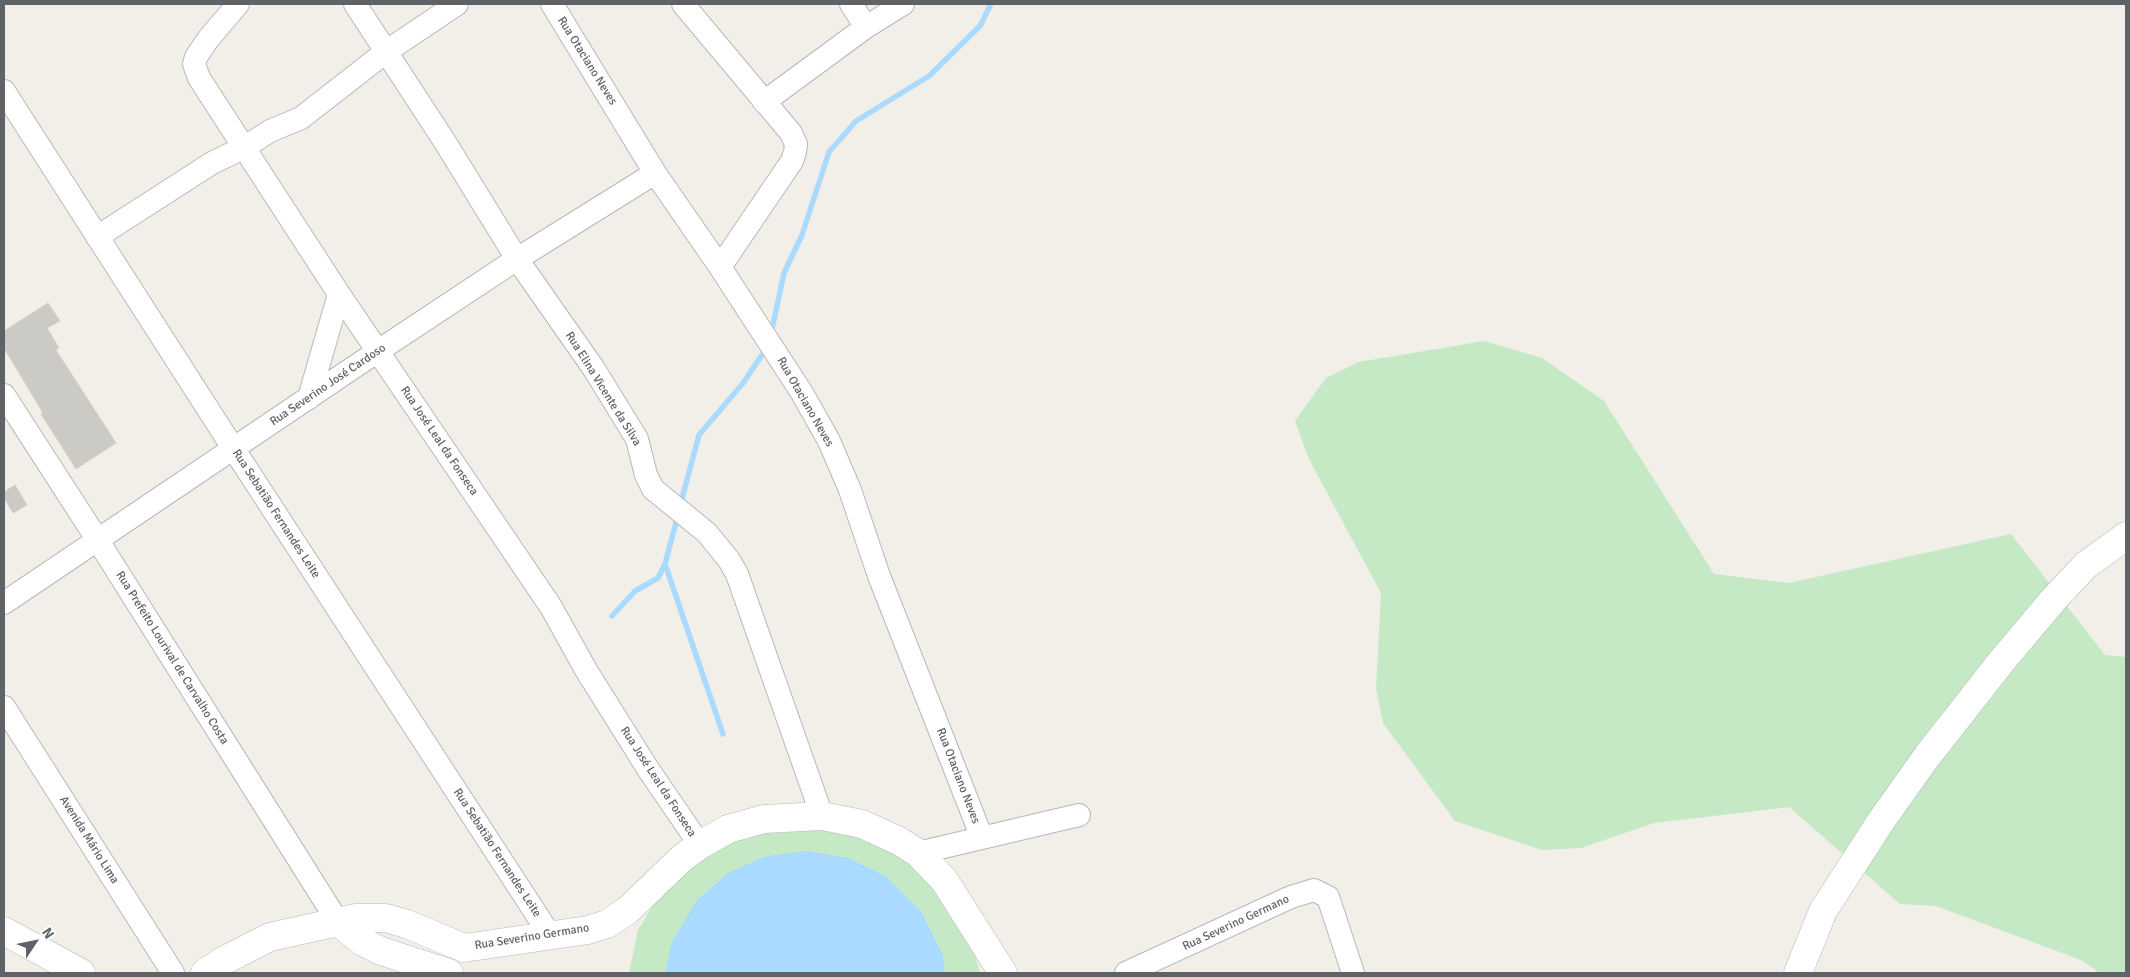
<!DOCTYPE html>
<meta charset="utf-8">
<style>
body{margin:0}
#map{position:relative;width:2130px;height:977px;overflow:hidden;background:#f1efe8;font-family:Signika,sans-serif}
canvas{display:block}
.frame{position:absolute;inset:0;border:5px solid #5f6368;pointer-events:none}
.north{position:absolute;left:10px;top:917px;width:50px;height:50px;-webkit-text-stroke:4px #fff;paint-order:stroke;rotate:56deg;font-size:14px;font-weight:700;line-height:20px;text-align:center;color:#5f6368}
.north::after{content:'';display:block;margin:auto;width:18px;height:22px;background:#5f6368;clip-path:polygon(50% 0,100% 100%,50% 72%,0 100%)}
</style>
<div id="map">
<canvas width="2130" height="977"></canvas>
<div class="frame"></div>
<div class="north">N</div>
</div>
<script>
const ctx = document.querySelector('canvas').getContext('2d');
ctx.lineJoin = 'round';
function fill(path, color) { ctx.fillStyle = color; ctx.fill(path, 'evenodd'); }
const poly = rows => new Path2D(rows.map(r => 'M' + r).join(''));
function strokePath(path, color, width, dash) { ctx.strokeStyle = color; ctx.lineWidth = width; ctx.lineCap = dash ? 'butt' : 'round'; ctx.setLineDash(dash || []); ctx.stroke(path); }
function label(font, color, halo, rows, align = 'center') {
  ctx.font = font + ' Signika,sans-serif'; ctx.lineWidth = 4; ctx.setLineDash([]); ctx.textBaseline = 'middle'; ctx.strokeStyle = halo; ctx.fillStyle = color; for (const [text, x, y, turn = 0] of rows) {
    ctx.save(); ctx.translate(x, y); ctx.rotate((+turn || 0) * Math.PI / 180); ctx.textAlign = isNaN(turn) ? turn : align; if (halo) ctx.strokeText(text, 0, 0); ctx.fillText(text, 0, 0); ctx.restore();
  }
}
const green = poly([
 [1484,341,1542,358,1604,401,1714,574,1789,583,2011,534,2105,655,2126,657,2126,973,2100,973,2081,960,1936,906,1900,904,1789,807,1654,823,1581,848,1542,850,1455,821,1383,723,1376,689,1381,593,1309,459,1295,421,1326,378,1359,362],
 [827,821,884,839,932,874,966,923,980,973,629,973,638,930,669,880,714,843,769,823]
]);
const water = poly([
 [807,851,848,858,886,876,921,911,943,955,945,973,665,973,672,942,697,900,728,873,766,856]
]);
const stream = poly([
 [771,334,784,273,802,235,829,152,856,121,929,76,980,26,991,4],
 [680,506,699,435,744,382,765,350],
 [678,515,665,564,723,734],
 [612,616,635,591,658,578,665,564]
]);
const building = poly([
 [48,303,60,321,47,328,59,348,56,350,116,443,76,469,41,414,43,413,4,348,4,331,48,303],
 [15,485,27,505,13,513,4,498,4,492,15,485]
]);
const minor = poly([
 [238,4,209,38,196,57,194,64,199,78,339,294,551,607,586,670,648,769,700,845],
 [355,4,445,142,517,259,594,369,637,439,646,475,653,489,707,533,729,560,737,574,822,816],
 [552,4,655,173,720,267,802,393,829,441,850,490,879,576,982,838],
 [683,4,791,133,796,144,795,152,792,161,720,267],
 [851,4,866,27],
 [4,91,233,448,550,935],
 [764,102,866,27,903,4],
 [97,237,212,163,245,147,270,131,301,118,387,51,457,4],
 [4,395,97,539,338,922],
 [309,398,339,294],
 [4,603,378,351,517,259,655,173],
 [4,707,173,973],
 [918,853,1079,815],
 [1126,973,1291,897,1314,890,1328,897,1353,973]
]);
const tertiary = poly([
 [338,922,363,942,381,951,449,973],
 [4,931,81,973],
 [205,973,223,961,270,937,356,918,386,918,407,924,464,948,588,930,607,924,628,910,682,858,700,845,728,829,764,819,822,816,862,824,899,841,918,853,944,880,1003,973],
 [1798,973,1823,911,1881,821,1928,755,2001,662,2054,599,2086,565,2126,536]
]);
const streetNames = [
 ["Rua Otaciano Neves",587,61,58],
 ["Rua Severino José Cardoso",328,385,-34],
 ["Rua Elina Vicente da Silva",603,389,58],
 ["Rua Otaciano Neves",805,402,60],
 ["Rua José Leal da Fonseca",439,441,56],
 ["Rua Sebatião Fernandes Leite",276,514,57],
 ["Rua Prefeito Lourival de Carvalho Costa",172,658,58],
 ["Rua Otaciano Neves",958,776,69],
 ["Rua José Leal da Fonseca",658,782,57],
 ["Avenida Mário Lima",89,840,58],
 ["Rua Sebatião Fernandes Leite",497,853,57],
 ["Rua Severino Germano",1236,923,-25],
 ["Rua Severino Germano",532,937,-9]
];
fill(green, '#c5e8c5');
fill(water, '#aadaff');
strokePath(stream, '#aadaff', 5.5);
fill(building, '#cccac5');
strokePath(building, '#d6d1c6', 1);
strokePath(minor, '#b5b8bc', 24);
strokePath(tertiary, '#b5b8bc', 29);
strokePath(minor, '#fff', 22);
strokePath(tertiary, '#fff', 28);
label('12px', '#5f6368', '#fff', streetNames);
</script>
